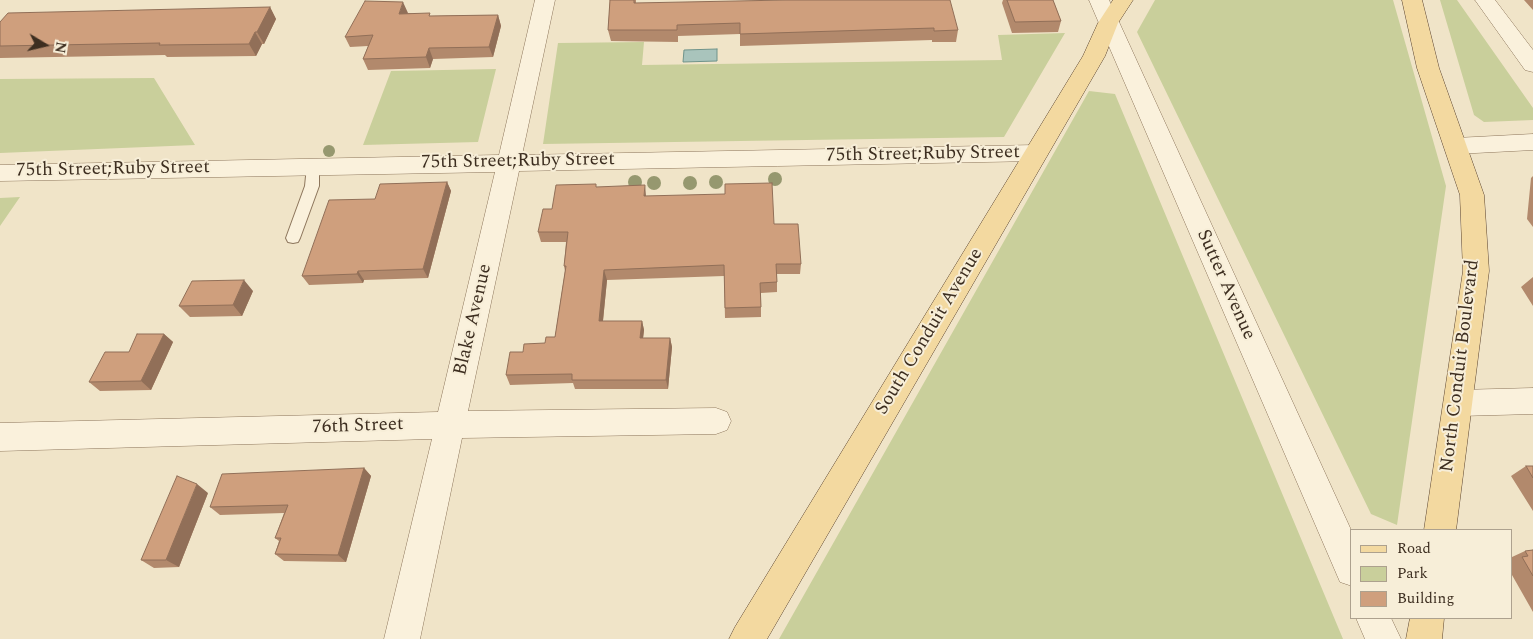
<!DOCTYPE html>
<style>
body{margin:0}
#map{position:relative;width:1533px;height:639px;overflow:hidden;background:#f0e4c8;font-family:Spectral,serif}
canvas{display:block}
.legend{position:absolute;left:1350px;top:529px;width:162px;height:90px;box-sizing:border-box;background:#f7eed8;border:1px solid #ada18e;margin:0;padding:6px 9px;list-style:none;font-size:15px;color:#3d2e20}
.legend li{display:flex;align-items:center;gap:10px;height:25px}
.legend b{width:25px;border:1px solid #ada18e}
.north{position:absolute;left:20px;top:20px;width:50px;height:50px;-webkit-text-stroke:4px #f7eed8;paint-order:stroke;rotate:99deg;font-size:14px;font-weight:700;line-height:20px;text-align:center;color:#3d2e20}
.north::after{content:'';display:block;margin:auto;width:18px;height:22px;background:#3d2e20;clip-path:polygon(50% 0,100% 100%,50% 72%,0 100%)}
</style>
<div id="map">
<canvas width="1533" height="639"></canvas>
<ul class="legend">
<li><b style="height:6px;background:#f3d9a0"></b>Road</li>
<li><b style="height:14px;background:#c9cf9b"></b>Park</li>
<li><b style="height:14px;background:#cf9f7d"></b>Building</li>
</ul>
<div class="north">N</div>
</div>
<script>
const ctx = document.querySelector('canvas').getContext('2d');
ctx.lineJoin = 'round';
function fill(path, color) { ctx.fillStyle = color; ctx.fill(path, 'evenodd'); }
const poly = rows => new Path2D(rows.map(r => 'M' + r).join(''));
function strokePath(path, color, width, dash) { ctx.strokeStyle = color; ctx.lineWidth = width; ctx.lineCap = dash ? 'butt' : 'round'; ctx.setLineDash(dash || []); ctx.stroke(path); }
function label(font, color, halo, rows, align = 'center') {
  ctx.font = font + ' Spectral,serif'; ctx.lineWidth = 4; ctx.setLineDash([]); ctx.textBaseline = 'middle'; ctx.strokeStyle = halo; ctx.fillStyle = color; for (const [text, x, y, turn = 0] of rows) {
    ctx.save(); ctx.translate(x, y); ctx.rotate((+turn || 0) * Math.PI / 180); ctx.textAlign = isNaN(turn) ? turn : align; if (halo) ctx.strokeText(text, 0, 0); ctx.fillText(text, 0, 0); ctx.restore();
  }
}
const green = poly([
 [1155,0,1393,0,1446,186,1397,525,1371,514,1137,32],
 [1440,0,1457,0,1533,108,1533,120,1484,122,1474,115],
 [1065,33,1004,137,543,144,558,43,644,42,642,65,1002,60,998,35],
 [496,69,478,142,363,145,391,71],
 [154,78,195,145,0,153,0,79],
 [1089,91,1115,94,1343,639,779,639],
 [20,197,0,226,0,198]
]);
const water = poly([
 [717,49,717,61,683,62,684,50,717,49]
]);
const service = poly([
 [313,161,318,163,319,166,319,186,300,238,298,242,293,243,288,242,286,238,305,186,307,166,308,163,313,161]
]);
const minor = poly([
 [535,0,555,0,522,155,1036,145,1044,147,1048,153,1044,159,1036,161,519,171,468,411,716,408,727,412,731,421,727,430,716,434,462,438,420,639,384,639,432,439,0,451,0,423,438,412,495,172,0,181,0,165,499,155,535,0],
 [1475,0,1495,0,1533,50,1533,72,1525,70,1475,0],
 [1533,134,1533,150,1456,154,1448,152,1444,146,1448,140,1456,138,1533,134],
 [1533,388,1533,414,1459,416,1449,412,1444,403,1449,394,1459,390,1533,388]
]);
const tertiary = poly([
 [1089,0,1109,0,1352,532,1352,586,1340,582,1089,0],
 [1356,618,1391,618,1401,639,1365,639,1356,618]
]);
const primary = poly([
 [1113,0,1133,0,1118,23,1105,56,767,639,729,639,735,627,1083,56,1098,23,1113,0],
 [1402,0,1422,0,1439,68,1484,195,1489,271,1456,530,1424,530,1463,271,1460,195,1417,68,1402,0],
 [1410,618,1444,618,1442,639,1406,639,1410,618]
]);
const trees = [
 [329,151,6],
 [775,179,7],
 [635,182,7],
 [716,182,7],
 [654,183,7],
 [690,183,7]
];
const wall = poly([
 [610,0,636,0,636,3,958,30,956,42,932,42,932,40,740,46,740,34,678,36,678,42,611,41,608,30],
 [1003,0,1053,0,1061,21,1058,32,1012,33,1002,3],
 [1524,0,1533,0,1533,10],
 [270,7,276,19,264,44,262,44,256,56,167,57,165,55,0,58,0,22],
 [408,13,431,16,498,15,501,26,493,57,433,59,430,68,368,70,363,59,368,46,350,47,345,37],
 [1533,176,1533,227,1527,219,1531,178],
 [447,182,451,191,428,278,364,280,363,283,309,285,302,276,375,199],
 [597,187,646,196,774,224,801,264,800,274,777,274,777,292,761,293,761,317,725,318,724,276,607,280,603,321,642,321,644,330,643,338,670,338,672,347,668,389,575,389,573,383,510,385,506,375,523,352,545,343,555,337,565,271,564,266,566,242,541,242,538,232],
 [1533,277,1533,306,1521,287],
 [253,291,242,316,190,317,179,306],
 [164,334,173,342,151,390,100,391,89,382,129,352],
 [1526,466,1533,466,1533,511,1511,476],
 [364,468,371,476,346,562,284,561,275,554,279,541,275,538,284,513,220,515,210,507],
 [208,493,179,567,154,568,141,560],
 [1533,550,1533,612,1512,575,1512,557,1525,551]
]);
const shadedWall = poly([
 [403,2,408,13,404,25,399,14],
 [270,7,276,19,264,44,257,32],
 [498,15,501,26,493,57,489,47],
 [255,32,262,44,256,56,249,44],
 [429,48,433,59,430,68,426,57],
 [447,182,451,191,428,278,423,269],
 [645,185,646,196,646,207,644,196],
 [604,270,607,280,602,330,599,321],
 [358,271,364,280,363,283,357,274],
 [244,280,253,291,242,316,233,305],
 [642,321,644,330,642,347,640,338],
 [164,334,173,342,151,390,141,381],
 [670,338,672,347,668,389,666,380],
 [364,468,371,476,346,562,338,555],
 [197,484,208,493,179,567,166,560]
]);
const building = poly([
 [610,0,634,0,634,3,786,0,950,0,958,30,934,31,934,28,740,34,740,23,677,25,677,30,608,30,610,0],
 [1007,0,1053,0,1061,21,1015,22,1007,0],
 [365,1,403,2,399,14,430,13,429,16,498,15,489,47,429,48,426,57,363,59,373,35,345,37,365,1],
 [270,7,257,32,255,32,249,44,159,45,160,43,0,46,0,22,8,13,270,7],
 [447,182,423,269,358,271,357,274,302,276,329,200,375,199,380,184,447,182],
 [772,183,774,224,798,224,801,264,776,264,777,282,760,283,761,307,725,308,724,265,604,270,599,321,642,321,640,338,670,338,666,380,572,380,572,374,506,375,510,352,523,352,524,344,545,343,546,337,555,337,566,266,564,266,568,232,538,232,543,209,552,209,556,185,596,184,596,187,645,185,644,196,725,194,725,184,772,183],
 [244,280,233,305,179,306,192,281,244,280],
 [137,334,164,334,141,381,89,382,105,352,129,352,137,334],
 [1526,466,1533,466,1533,478,1526,466],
 [364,468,338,555,275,554,281,538,275,538,288,505,210,507,222,474,364,468],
 [177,476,197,484,166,560,141,560,177,476],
 [1533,550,1533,576,1522,557,1528,556,1525,551,1533,550]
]);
const streetNames = [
 ["75th Street;Ruby Street",923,155,-1],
 ["75th Street;Ruby Street",518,162,-1],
 ["75th Street;Ruby Street",113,170,-1],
 ["Sutter Avenue",1225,285,66],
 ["Blake Avenue",474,320,-77],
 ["South Conduit Avenue",930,332,-59],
 ["North Conduit Boulevard",1461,366,-83],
 ["76th Street",358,427,-2]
];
fill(green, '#c9cf9b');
fill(water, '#a9c4bc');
strokePath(water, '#6f938a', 1);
strokePath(service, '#8d765c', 2);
strokePath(minor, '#8d765c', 1);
strokePath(tertiary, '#8d765c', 1);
strokePath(primary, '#5b4430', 1);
fill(service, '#faf1dc');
fill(minor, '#faf1dc');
fill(tertiary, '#faf1dc');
fill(primary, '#f3d9a0');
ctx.fillStyle = '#96986f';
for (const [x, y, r] of trees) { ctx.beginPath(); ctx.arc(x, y, r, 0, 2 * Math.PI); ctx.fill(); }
fill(wall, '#b2896c');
fill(shadedWall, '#916f58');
fill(building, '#cf9f7d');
strokePath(building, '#916f58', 1);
label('19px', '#3d2e20', '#f7eed8', streetNames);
</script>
